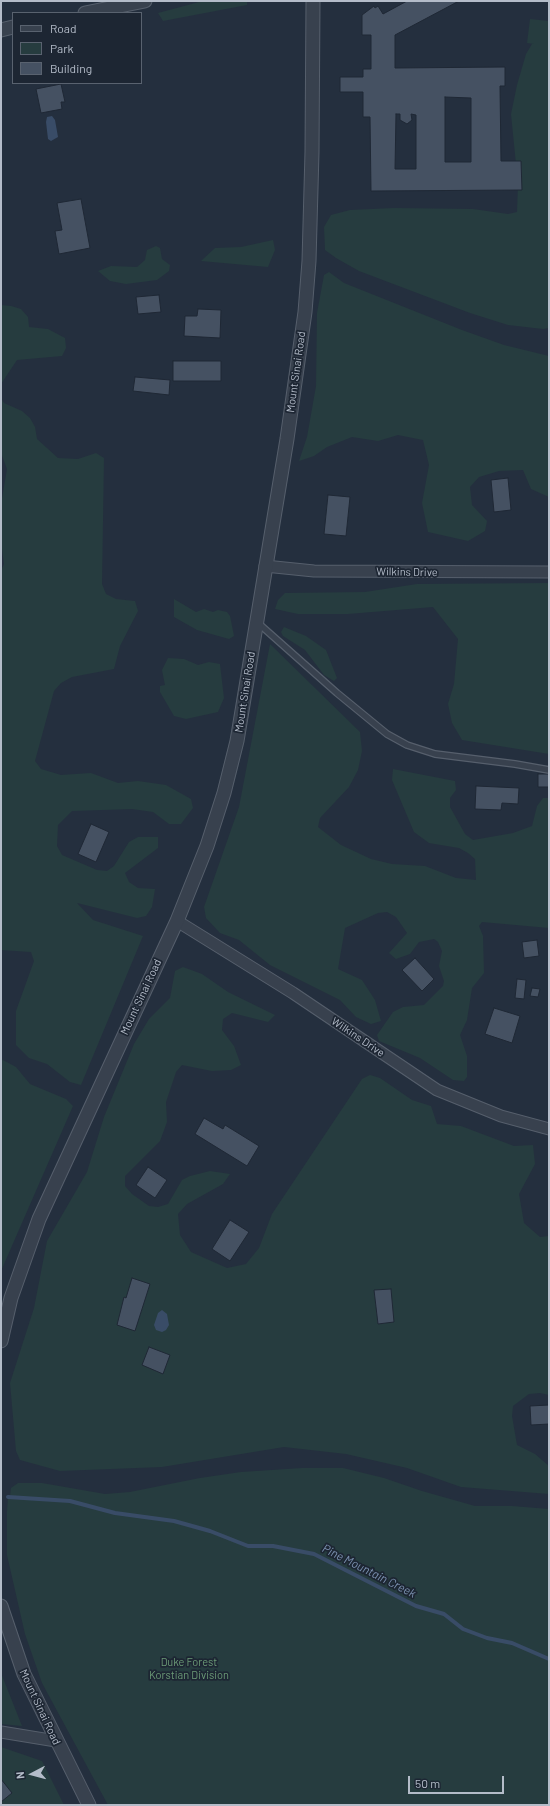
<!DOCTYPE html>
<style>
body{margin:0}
#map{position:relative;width:550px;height:1806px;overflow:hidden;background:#242f3e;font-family:Barlow,sans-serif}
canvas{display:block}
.frame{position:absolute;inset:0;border:2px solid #b4bcc9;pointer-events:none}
.legend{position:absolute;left:12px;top:12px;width:130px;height:72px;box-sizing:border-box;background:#1d2633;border:1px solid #59626f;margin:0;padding:5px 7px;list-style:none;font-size:12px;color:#b4bcc9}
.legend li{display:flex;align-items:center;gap:8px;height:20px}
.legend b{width:20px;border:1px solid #59626f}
.north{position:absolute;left:12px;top:1754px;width:40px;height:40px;-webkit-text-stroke:3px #1d2633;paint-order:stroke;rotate:264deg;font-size:11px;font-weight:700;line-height:16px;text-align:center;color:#b4bcc9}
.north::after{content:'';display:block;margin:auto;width:14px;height:18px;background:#b4bcc9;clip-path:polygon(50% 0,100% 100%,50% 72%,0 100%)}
.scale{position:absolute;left:408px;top:1776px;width:96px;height:18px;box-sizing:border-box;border:2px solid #b4bcc9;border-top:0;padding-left:5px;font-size:12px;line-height:14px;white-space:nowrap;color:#b4bcc9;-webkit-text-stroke:3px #1d2633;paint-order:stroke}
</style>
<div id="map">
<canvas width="550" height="1806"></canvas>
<div class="frame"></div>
<ul class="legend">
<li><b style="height:5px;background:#38414e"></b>Road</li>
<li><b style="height:11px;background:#263c3f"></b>Park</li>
<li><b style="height:11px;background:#455162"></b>Building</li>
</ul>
<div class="north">N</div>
<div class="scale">50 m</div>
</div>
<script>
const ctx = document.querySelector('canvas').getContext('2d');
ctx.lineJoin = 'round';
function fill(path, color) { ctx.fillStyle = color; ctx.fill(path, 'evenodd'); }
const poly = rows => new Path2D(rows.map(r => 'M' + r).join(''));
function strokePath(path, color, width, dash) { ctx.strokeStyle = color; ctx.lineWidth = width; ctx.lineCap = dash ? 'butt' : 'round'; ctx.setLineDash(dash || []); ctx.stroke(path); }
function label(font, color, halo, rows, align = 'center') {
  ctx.font = font + ' Barlow,sans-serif'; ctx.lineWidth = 3.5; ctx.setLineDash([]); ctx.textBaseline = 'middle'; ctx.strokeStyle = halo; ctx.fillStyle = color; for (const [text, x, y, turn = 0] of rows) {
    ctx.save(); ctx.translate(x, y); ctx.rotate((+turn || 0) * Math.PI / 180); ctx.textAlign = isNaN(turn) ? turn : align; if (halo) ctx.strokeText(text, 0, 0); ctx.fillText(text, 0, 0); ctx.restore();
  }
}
const green = poly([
 [203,1,247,1,247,5,163,21,158,13],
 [530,19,549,21,549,328,543,329,508,325,470,313,359,271,336,258,325,250,324,227,331,215,350,210,394,208,473,209,508,214,517,212,518,184,511,114,517,85,526,54,532,44,534,44,527,43],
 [273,240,275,250,268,267,201,261,215,248,241,247],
 [156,246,160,248,162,259,170,265,169,271,157,280,126,284,110,281,98,271,111,266,137,267,145,260,147,250],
 [329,272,344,283,462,330,504,345,549,356,549,497,531,489,523,470,499,471,479,477,470,487,472,505,487,521,485,531,468,541,428,532,422,503,429,465,423,440,398,435,378,441,352,437,327,447,314,456,299,461,307,437,316,386,317,313,324,275],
 [1,305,11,306,21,309,28,317,29,327,48,329,65,338,66,348,62,356,17,360,1,384],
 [1,398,4,403,22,411,30,418,35,427,37,439,58,458,78,459,96,453,104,458,102,584,106,594,116,599,135,601,138,611,120,646,114,669,72,677,61,683,54,691,35,761,41,769,61,775,91,773,118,783,138,781,166,785,191,799,193,808,181,824,169,824,153,812,132,809,72,811,58,825,57,846,62,855,97,870,107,871,114,866,129,842,138,837,158,837,158,848,125,873,129,882,138,888,155,889,152,907,146,916,137,918,77,903,93,920,143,936,81,1085,70,1082,47,1064,29,1058,16,1045,16,1011,34,961,31,952,1,950,1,571,4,564,1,542,1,504,7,469,1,453],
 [549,583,549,754,462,740,452,723,448,704,454,684,458,639,433,607,348,614,298,614,275,609,278,600,285,593,365,592,417,584],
 [174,599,196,612,204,609,213,612,218,610,227,612,230,616,234,636,229,639,197,630,174,617],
 [284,627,306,636,326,650,337,678,334,681,324,675,305,650,283,636,281,632],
 [270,644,360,732,362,751,358,770,349,787,320,818,318,827,341,845,371,859,392,864,425,866,456,878,476,880,475,859,468,853,459,848,429,843,414,832,392,780,393,769,455,781,456,790,450,798,450,807,465,834,473,840,513,833,532,826,537,806,543,798,549,798,549,928,482,922,479,926,483,936,484,973,472,988,467,1020,460,1035,467,1056,467,1077,464,1081,453,1080,420,1058,379,1041,377,1035,393,1012,403,1007,424,1005,443,986,444,981,439,966,442,951,438,942,434,939,419,942,410,954,396,959,389,953,407,933,396,917,387,912,378,913,345,928,338,969,362,980,375,1000,381,1021,371,1024,356,1017,340,1000,270,965,239,940,220,933,206,918,204,907,239,807],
 [168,658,184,659,198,665,209,662,220,664,224,698,218,712,186,719,174,716,160,692,160,686,165,685,162,670],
 [183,967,202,974,228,992,275,1015,268,1022,232,1013,223,1019,222,1030,234,1046,241,1065,231,1070,212,1071,182,1065,176,1072,166,1102,167,1122,160,1141,125,1176,125,1186,132,1194,149,1206,158,1207,168,1204,182,1180,190,1176,210,1171,230,1174,223,1184,187,1204,178,1214,180,1235,191,1252,227,1268,246,1264,259,1248,272,1214,362,1079,370,1075,380,1078,412,1100,431,1106,437,1124,461,1126,514,1146,533,1145,535,1164,519,1194,524,1223,540,1237,549,1236,549,1395,540,1393,529,1394,513,1406,512,1416,517,1445,535,1454,549,1466,549,1494,461,1487,407,1468,346,1454,284,1447,162,1467,60,1471,20,1460,16,1451,10,1383,34,1308,47,1241,87,1172,104,1117,134,1044,149,1019,170,998,175,971],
 [1,1059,16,1067,30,1084,66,1099,73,1106,1,1271],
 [302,1468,343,1468,384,1478,422,1491,475,1506,512,1506,549,1509,549,1805,108,1805,42,1683,25,1634,7,1555,7,1511,8,1497,10,1496,11,1488,18,1483,42,1483,105,1494,130,1492,200,1478,241,1472],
 [1,1673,22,1726,1,1724],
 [1,1747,42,1761,64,1805,1,1805]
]);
const water = poly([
 [52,116,55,120,58,137,51,141,48,139,46,122,47,117],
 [162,1310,167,1314,169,1325,166,1330,162,1332,156,1330,154,1325,158,1313]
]);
const stream = poly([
 [8,1497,70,1501,115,1513,174,1521,210,1531,248,1546,273,1546,314,1554,416,1606,444,1614,463,1629,487,1638,512,1643,549,1659]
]);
const building = poly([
 [407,1,459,1,395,35,395,68,505,67,505,86,500,86,501,161,521,161,522,190,371,191,370,117,363,117,363,92,340,92,340,77,363,77,363,69,371,69,371,35,362,35,362,15,374,6,375,8,378,6,383,14,407,1],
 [445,97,471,98,471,162,445,162,445,97],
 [396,114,400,114,400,120,407,124,412,120,411,114,416,115,416,169,395,169,396,114],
 [61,84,65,102,61,102,62,109,41,113,36,89,61,84],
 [81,199,90,248,59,254,55,231,62,230,57,203,81,199],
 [159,295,161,312,138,314,136,297,159,295],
 [198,309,221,310,220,338,184,336,185,316,197,316,198,309],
 [173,361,221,361,221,381,173,381,173,361],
 [135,377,170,380,169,395,133,391,135,377],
 [508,478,511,510,494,512,491,480,508,478],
 [328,495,350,497,346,536,324,534,328,495],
 [538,774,549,774,549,787,538,787,538,774],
 [476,786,519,788,518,804,502,803,501,810,475,809,476,786],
 [91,824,109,832,96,862,78,854,91,824],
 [537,940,539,956,524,958,522,942,537,940],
 [415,958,434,979,422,991,402,970,415,958],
 [517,979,526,980,524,999,515,998,517,979],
 [532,988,540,989,538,997,530,996,532,988],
 [494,1008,520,1016,512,1043,485,1034,494,1008],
 [204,1118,223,1129,225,1125,259,1146,247,1166,195,1134,204,1118],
 [148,1167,167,1180,155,1198,136,1185,148,1167],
 [230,1220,249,1232,230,1261,212,1249,230,1220],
 [132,1278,150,1284,135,1331,117,1325,124,1297,126,1298,132,1278],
 [391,1289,394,1322,378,1324,374,1290,391,1289],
 [149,1347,170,1355,163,1374,142,1365,149,1347],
 [549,1405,549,1424,531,1425,530,1406,549,1405],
 [1,1779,12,1793,1,1802,1,1779]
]);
const service = poly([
 [258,623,337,693,387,734,407,745,435,754,515,764,549,770]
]);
const minor = poly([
 [265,566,314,571,549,572],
 [177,921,293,993,437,1090,501,1116,549,1129],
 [1,1732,56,1741]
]);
const tertiary = poly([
 [85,13,145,1],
 [1,30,13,27],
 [1,1341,11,1298,39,1219,177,921,207,846,224,793,237,741,287,439,305,312,309,261,312,152,313,1],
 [1,1606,24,1674,89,1805]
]);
const streetNames = [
 ["Mount Sinai Road",296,372,-82],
 ["Wilkins Drive",407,572,1],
 ["Mount Sinai Road",245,692,-81],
 ["Mount Sinai Road",141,997,-65],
 ["Wilkins Drive",358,1037,34],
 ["Mount Sinai Road",40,1707,65]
];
const parkNames = [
 ["Duke Forest",189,1662],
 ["Korstian Division",189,1675]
];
const waterNames = [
 ["Pine Mountain Creek",369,1571,27]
];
fill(green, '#263c3f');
fill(water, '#394c67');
strokePath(stream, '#394c67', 4);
fill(building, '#455162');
strokePath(building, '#1f2835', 1);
strokePath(service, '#565f6c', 8);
strokePath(minor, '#565f6c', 13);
strokePath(tertiary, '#565f6c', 15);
strokePath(service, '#38414e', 5.5);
strokePath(minor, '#38414e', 11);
strokePath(tertiary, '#38414e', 13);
label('11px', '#b4bcc9', '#1d2633', streetNames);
label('11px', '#6b9a76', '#1d2633', parkNames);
label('italic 12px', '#7c92b1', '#1d2633', waterNames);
</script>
